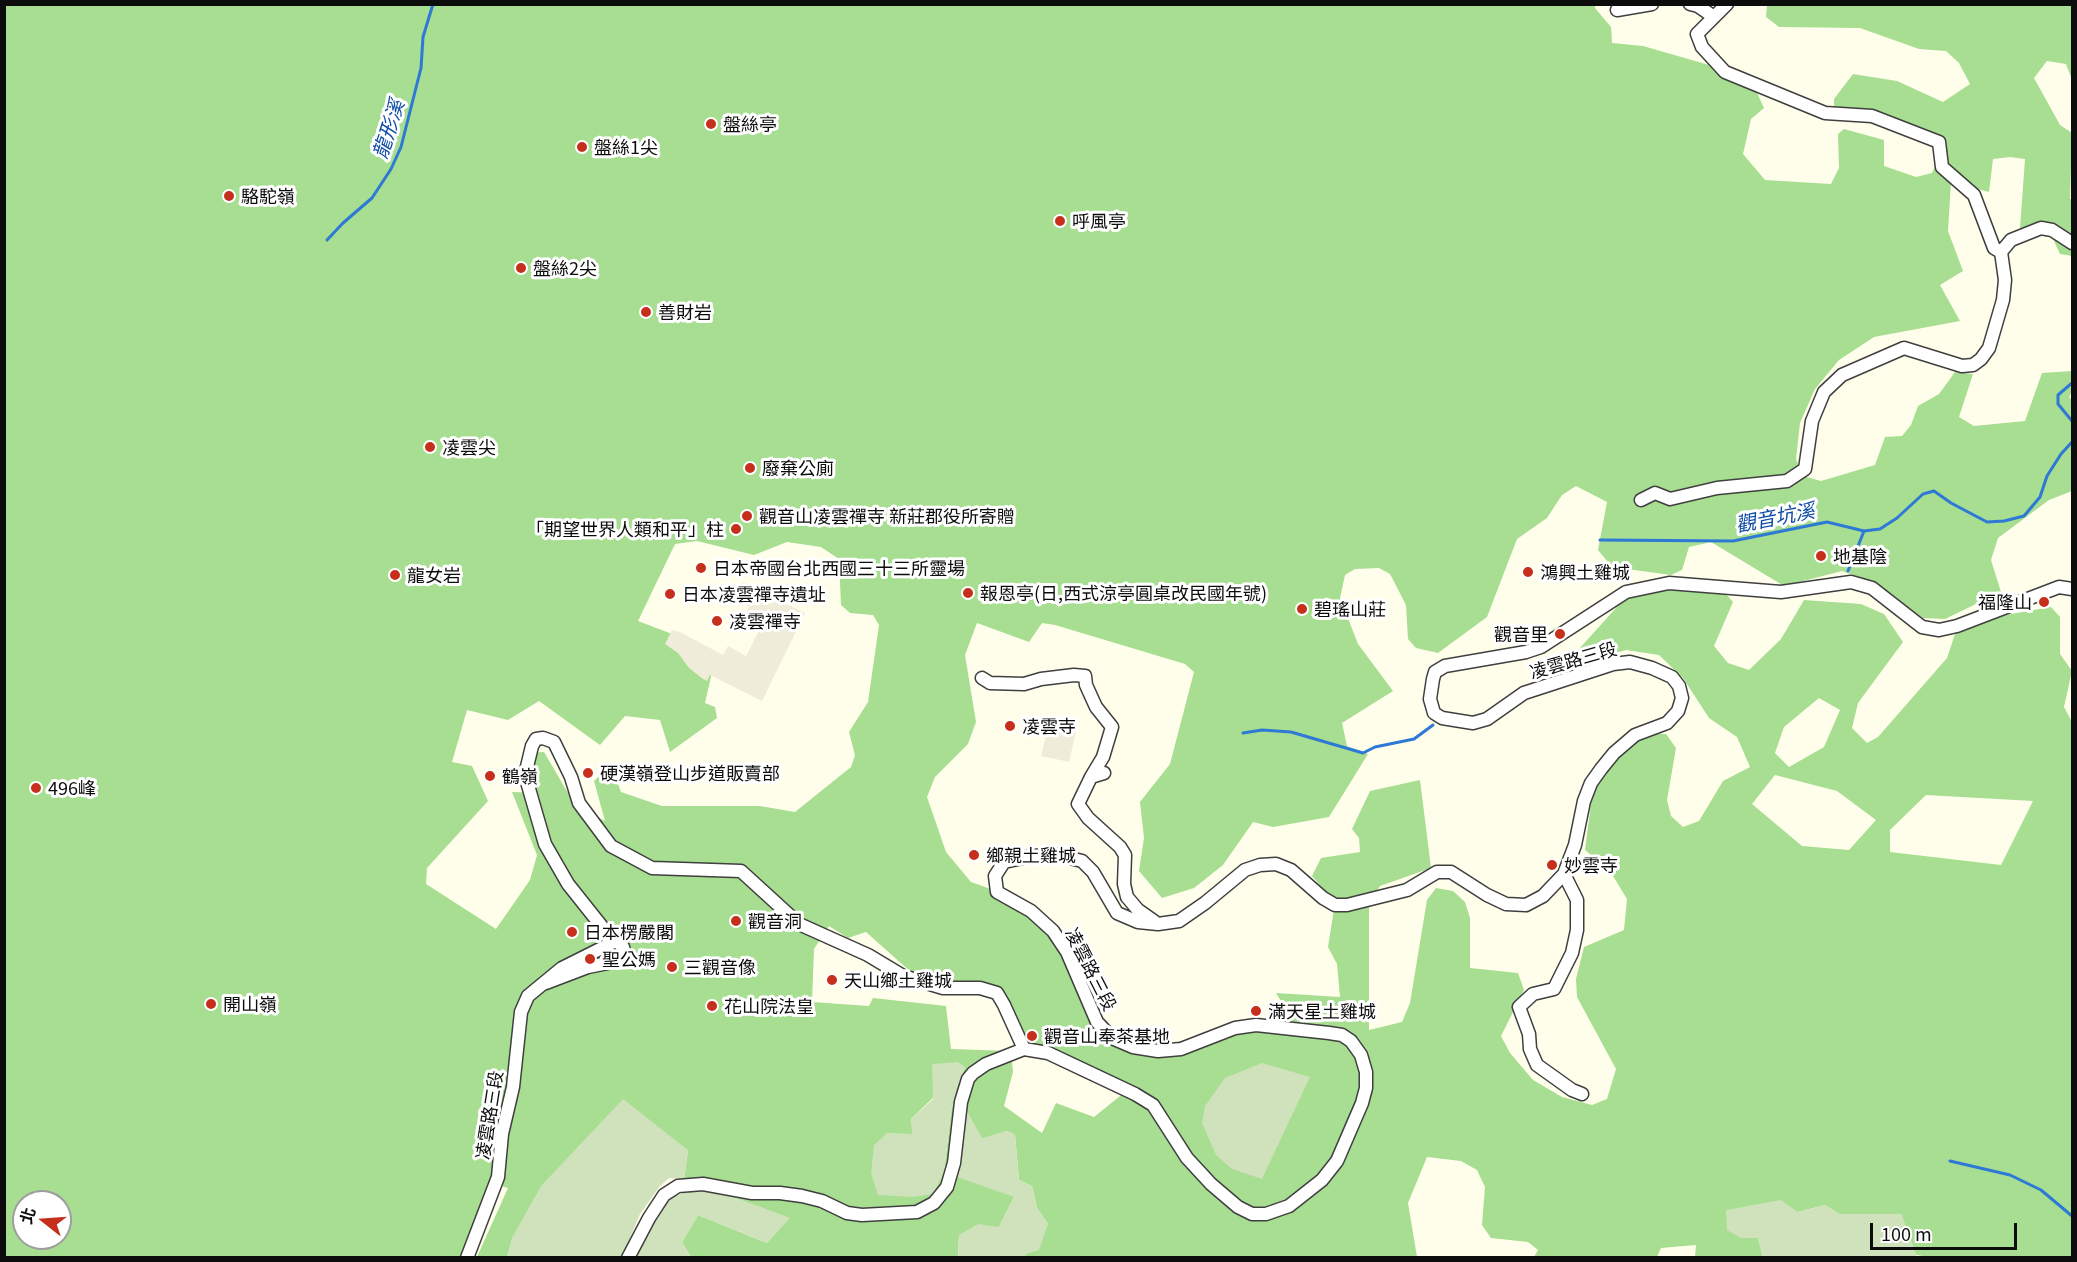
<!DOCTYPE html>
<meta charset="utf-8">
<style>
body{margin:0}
#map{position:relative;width:2077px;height:1262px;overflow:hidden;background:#fffeeb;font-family:Georgia,"Noto Sans TC",serif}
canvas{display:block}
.frame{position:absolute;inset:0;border:6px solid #0c0c0c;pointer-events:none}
.north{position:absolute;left:12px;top:1190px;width:60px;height:60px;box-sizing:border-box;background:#fff;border:2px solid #9e9e9e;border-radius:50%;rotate:287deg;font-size:16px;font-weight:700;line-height:24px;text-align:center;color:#0c0c0c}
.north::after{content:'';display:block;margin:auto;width:21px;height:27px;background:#c52f1b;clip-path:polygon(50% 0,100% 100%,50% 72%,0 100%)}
.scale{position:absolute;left:1870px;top:1223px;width:147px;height:27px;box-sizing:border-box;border:3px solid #0c0c0c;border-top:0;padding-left:8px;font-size:18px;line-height:21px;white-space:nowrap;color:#0c0c0c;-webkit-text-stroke:4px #fff;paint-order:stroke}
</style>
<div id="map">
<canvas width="2077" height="1262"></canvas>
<div class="frame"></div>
<div class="north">北</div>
<div class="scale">100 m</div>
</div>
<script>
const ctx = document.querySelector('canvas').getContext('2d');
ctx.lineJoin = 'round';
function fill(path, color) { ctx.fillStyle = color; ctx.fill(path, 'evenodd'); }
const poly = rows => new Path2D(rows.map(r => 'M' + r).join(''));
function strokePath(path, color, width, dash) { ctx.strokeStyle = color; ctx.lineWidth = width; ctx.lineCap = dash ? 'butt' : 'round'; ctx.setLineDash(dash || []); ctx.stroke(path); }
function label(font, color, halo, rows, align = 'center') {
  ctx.font = font + ' Georgia,"Noto Sans TC",serif'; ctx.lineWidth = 6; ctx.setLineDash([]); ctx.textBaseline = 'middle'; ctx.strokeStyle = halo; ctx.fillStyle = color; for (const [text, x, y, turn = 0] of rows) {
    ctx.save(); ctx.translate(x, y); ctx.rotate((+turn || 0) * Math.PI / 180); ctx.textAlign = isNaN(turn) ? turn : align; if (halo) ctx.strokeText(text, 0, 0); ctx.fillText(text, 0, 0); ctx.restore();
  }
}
const forest = poly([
 [5,5,1595,5,1595,8,1611,27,1612,43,1643,46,1716,67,1753,84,1764,108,1751,119,1743,154,1765,180,1831,184,1839,168,1838,134,1844,129,1884,140,1884,166,1916,177,1932,173,1938,159,1932,143,1859,111,1834,107,1834,99,1853,74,1897,81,1943,102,1970,84,1959,63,1946,51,1919,49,1860,28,1779,27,1766,17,1767,5,2072,5,2072,80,2066,64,2047,61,2034,78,2060,125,2072,133,2070,199,2072,199,2072,256,2060,254,2049,230,2020,228,2025,159,2010,157,1993,159,1989,192,1951,182,1948,231,1963,271,1940,285,1960,321,1874,337,1839,360,1815,389,1800,423,1796,459,1803,476,1821,481,1875,465,1885,437,1902,436,1911,425,1918,406,1939,394,1955,372,1973,374,1959,417,1974,426,2025,421,2042,373,2072,371,2072,368,2072,392,2069,397,2072,400,2072,491,2049,500,1998,538,1991,560,2001,592,1945,619,1923,618,1876,583,1842,571,1784,586,1711,542,1689,547,1682,570,1671,575,1612,567,1598,550,1607,502,1576,486,1562,495,1547,518,1517,539,1487,617,1438,653,1416,648,1408,639,1406,605,1390,574,1379,568,1355,569,1345,575,1340,598,1358,644,1393,691,1342,723,1347,746,1368,754,1329,817,1273,827,1253,822,1223,865,1194,888,1162,898,1139,871,1144,838,1140,802,1170,764,1194,672,1185,664,1055,625,1042,623,1029,642,977,623,965,655,976,722,968,744,935,777,927,797,946,852,971,882,1019,899,1038,915,1102,1020,1112,1027,1170,1044,1230,1029,1287,1025,1288,1013,1276,993,1340,997,1337,964,1328,947,1335,903,1312,876,1321,858,1360,852,1359,838,1352,829,1370,791,1420,780,1431,868,1380,886,1369,904,1369,1030,1402,1022,1410,1003,1427,900,1436,888,1453,891,1465,902,1470,918,1470,968,1518,973,1524,990,1501,1036,1510,1053,1533,1080,1562,1097,1592,1105,1607,1099,1616,1069,1577,997,1576,979,1584,947,1624,930,1627,899,1610,871,1585,850,1593,788,1622,749,1650,734,1666,734,1676,748,1667,800,1671,816,1683,827,1699,821,1723,781,1750,767,1737,737,1709,718,1683,678,1659,655,1626,650,1561,669,1634,588,1725,593,1733,602,1714,646,1728,663,1749,670,1781,639,1804,600,1861,604,1884,614,1903,642,1858,703,1852,728,1867,743,1878,737,1947,658,1955,634,2005,615,2051,607,2060,617,2060,654,2072,671,2064,707,2072,722,2072,1257,1930,1257,1916,1255,1901,1214,1839,1214,1825,1205,1798,1212,1741,1238,1758,1238,1763,1257,1695,1257,1696,1245,1661,1248,1657,1257,1534,1257,1538,1250,1528,1242,1491,1238,1482,1225,1485,1187,1477,1170,1461,1161,1427,1157,1408,1203,1417,1257,1025,1257,1025,1254,1048,1224,1037,1208,1032,1186,1019,1180,1015,1135,1007,1131,982,1139,966,1113,1014,1197,999,1227,959,1235,958,1257,691,1257,682,1242,698,1215,767,1243,789,1218,684,1179,688,1150,513,1236,507,1257,477,1257,508,1188,491,1183,460,1257,5,1258],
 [697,541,754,555,787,542,821,547,839,559,841,605,850,613,873,615,879,625,868,702,849,732,855,755,851,767,795,812,760,806,662,806,621,792,611,765,594,781,605,821,575,805,544,752,524,753,537,793,512,792,537,855,530,880,496,929,426,884,427,868,488,801,472,766,452,762,467,710,508,720,539,701,600,745,625,716,660,720,670,752,717,718,715,707,705,703,713,668,693,642,638,621,675,544],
 [1819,698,1840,710,1824,747,1789,767,1775,753,1784,727],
 [1775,775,1837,791,1876,820,1849,850,1802,846,1752,804],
 [1926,795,2033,801,2001,865,1890,852,1890,830],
 [829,926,848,938,866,932,912,973,998,995,1035,1053,1125,1092,1094,1117,1056,1103,1042,1133,1004,1106,1013,1072,1011,1051,951,1049,946,1006,873,998,869,1006,812,1002,814,949],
 [965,1067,956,1089,951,1112,944,1172,887,1133,913,1135,911,1119],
 [24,1202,60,1202,60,1238,24,1238]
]);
const cemetery = poly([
 [958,1062,965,1067,956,1089,951,1112,944,1172,933,1194,913,1197,878,1195,871,1173,874,1145,887,1133,912,1134,911,1119,933,1099,932,1064],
 [1262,1063,1310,1077,1262,1179,1232,1169,1216,1155,1202,1123,1205,1106,1225,1078],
 [623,1099,688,1150,684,1179,669,1178,660,1186,640,1214,622,1257,507,1257,513,1236,541,1186],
 [967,1111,982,1138,1007,1131,1015,1135,1019,1180,1032,1186,1037,1208,1048,1224,1039,1250,1026,1254,1025,1257,958,1257,959,1235,978,1224,999,1227,1014,1197,957,1177],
 [700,1185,790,1218,767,1243,698,1215,682,1242,691,1257,635,1258,657,1205],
 [1781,1200,1798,1212,1825,1205,1839,1214,1901,1214,1917,1257,1763,1257,1758,1238,1741,1238,1727,1230,1726,1210]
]);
const plaza = poly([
 [743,582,805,613,762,701,710,675,707,681,703,679,689,668,678,653,665,644,672,630,680,632,723,655,728,646,746,656,762,625,744,616,749,607,734,598],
 [1049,724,1076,731,1069,762,1041,756]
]);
const stream = poly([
 [327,240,343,223,372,198,391,169,401,147,421,68,423,37,433,4],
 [2072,383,2058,395,2058,404,2072,421],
 [1600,540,1733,541,1827,522,1864,531,1880,529,1897,518,1923,494,1934,491,1951,503,1987,522,2004,521,2024,516,2040,497,2047,476,2061,454,2072,442],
 [1848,571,1864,531],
 [1243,733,1262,730,1291,732,1363,753,1375,747,1414,739,1433,725],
 [1950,1161,2010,1175,2041,1190,2072,1216]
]);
const minor = poly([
 [1690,4,1698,6,1714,17],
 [1617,10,1652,4],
 [2001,252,2011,240,2041,228,2052,230,2072,243],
 [1641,500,1655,493,1670,499,1717,488,1787,481,1805,469,1812,421,1824,392,1842,375,1904,348,1962,366,1973,365,1981,359,1989,348,2003,300,2005,280,2001,252,1994,248,1974,195,1942,167,1939,142,1872,116,1825,113,1725,72,1702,47,1697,34,1727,4],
 [982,678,990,683,1024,684,1041,679,1074,675,1085,676,1086,685,1096,707,1112,727,1103,757,1091,777],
 [1104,773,1091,777,1078,804,1088,818,1120,847,1125,855,1124,884,1127,897,1138,910,1155,922],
 [1564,874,1577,900,1577,930,1572,953,1554,989,1533,994,1519,1007,1529,1034,1530,1049,1537,1065,1572,1090,1582,1094],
 [546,983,588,967,613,962,625,955,623,947,607,933,568,884,545,844,525,775,532,746,536,739,543,738,554,742,571,777,579,803,611,846,652,868,741,871,799,924,868,955,903,976,943,988,980,988,997,993,1004,1005,1024,1049],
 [467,1258,498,1177,502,1134,513,1087,521,1012,528,996,562,968,610,944,607,933],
 [628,1258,649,1218,664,1195,678,1186,703,1184,752,1193,780,1193,802,1196,822,1201,847,1213,862,1215,917,1212,934,1203,947,1187,954,1163,961,1102,968,1079,973,1073,986,1064,1024,1049,1048,1053,1135,1094,1153,1105,1187,1158,1211,1184,1238,1207,1252,1214,1266,1214,1289,1206,1322,1180,1337,1161,1362,1103,1366,1088,1366,1072,1361,1055,1351,1041,1342,1035,1329,1033,1256,1025,1235,1028,1181,1049,1158,1051,1133,1047,1112,1038,1097,1022,1067,952,1053,931,1031,911,997,892,995,876,1004,862,1032,856,1058,855,1082,861,1093,872,1117,913,1138,922,1158,924,1179,921,1205,903,1245,870,1260,865,1276,864,1291,870,1323,898,1335,905,1347,905,1407,890,1437,872,1451,872,1487,895,1506,904,1526,905,1543,896,1564,874,1575,845,1584,801,1591,783,1601,769,1614,753,1635,735,1667,723,1678,711,1682,698,1679,686,1672,677,1652,668,1630,662,1613,664,1524,693,1487,719,1473,723,1442,718,1434,713,1430,699,1433,679,1435,672,1445,666,1526,652,1541,647,1626,592,1669,583,1781,592,1851,582,1872,588,1922,627,1939,630,1957,626,2059,587,2072,589]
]);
const markers = [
 [711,124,6,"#c52f1b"],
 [582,147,6,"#c52f1b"],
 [229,196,6,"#c52f1b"],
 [1060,221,6,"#c52f1b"],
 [521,268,6,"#c52f1b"],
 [646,312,6,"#c52f1b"],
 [430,447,6,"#c52f1b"],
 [750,468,6,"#c52f1b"],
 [747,516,6,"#c52f1b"],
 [736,529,6,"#c52f1b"],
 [1821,556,6,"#c52f1b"],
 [701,568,6,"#c52f1b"],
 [1528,572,6,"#c52f1b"],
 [395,575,6,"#c52f1b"],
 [968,593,6,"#c52f1b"],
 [670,594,6,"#c52f1b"],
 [2044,602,6,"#c52f1b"],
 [1302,609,6,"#c52f1b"],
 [717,621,6,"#c52f1b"],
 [1560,634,6,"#c52f1b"],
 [1010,726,6,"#c52f1b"],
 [588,773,6,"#c52f1b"],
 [490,776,6,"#c52f1b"],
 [36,788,6,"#c52f1b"],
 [974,855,6,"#c52f1b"],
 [1552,865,6,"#c52f1b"],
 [736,921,6,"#c52f1b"],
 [572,932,6,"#c52f1b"],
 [590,959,6,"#c52f1b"],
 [672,967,6,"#c52f1b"],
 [832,980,6,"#c52f1b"],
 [211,1004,6,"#c52f1b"],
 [712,1006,6,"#c52f1b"],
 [1256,1011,6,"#c52f1b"],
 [1032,1036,6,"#c52f1b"]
];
const poiNames = [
 ["盤絲亭",723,124],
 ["盤絲1尖",594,147],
 ["駱駝嶺",241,196],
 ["呼風亭",1072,221],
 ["盤絲2尖",533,268],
 ["善財岩",658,312],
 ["凌雲尖",442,447],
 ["廢棄公廁",762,468],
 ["觀音山凌雲禪寺 新莊郡役所寄贈",759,516],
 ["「期望世界人類和平」柱",724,529,"right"],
 ["地基陰",1833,556],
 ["日本帝國台北西國三十三所靈場",713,568],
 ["鴻興土雞城",1540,572],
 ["龍女岩",407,575],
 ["報恩亭(日,西式涼亭圓桌改民國年號)",980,593],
 ["日本凌雲禪寺遺址",682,594],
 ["福隆山",2032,602,"right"],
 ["碧瑤山莊",1314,609],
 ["凌雲禪寺",729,621],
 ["觀音里",1548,634,"right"],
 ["凌雲寺",1022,726],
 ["硬漢嶺登山步道販賣部",600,773],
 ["鶴嶺",502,776],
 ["496峰",48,788],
 ["鄉親土雞城",986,855],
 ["妙雲寺",1564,865],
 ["觀音洞",748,921],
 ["日本楞嚴閣",584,932],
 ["聖公媽",602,959],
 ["三觀音像",684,967],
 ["天山鄉土雞城",844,980],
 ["開山嶺",223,1004],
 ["花山院法皇",724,1006],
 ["滿天星土雞城",1268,1011],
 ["觀音山奉茶基地",1044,1036]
];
const streetNames = [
 ["凌雲路三段",1573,660,-16],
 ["凌雲路三段",1091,969,63],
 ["凌雲路三段",489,1115,-81]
];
const waterNames = [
 ["龍形溪",388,129,-72],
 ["觀音坑溪",1775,517,-11]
];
fill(forest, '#a7de91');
fill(cemetery, '#cfe2bb');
fill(plaza, '#efedda');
strokePath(stream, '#2e78d6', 3);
strokePath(minor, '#3f3f3f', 15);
strokePath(minor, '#fff', 12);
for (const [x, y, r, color] of markers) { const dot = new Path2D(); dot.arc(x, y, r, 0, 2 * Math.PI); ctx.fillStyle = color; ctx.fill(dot); strokePath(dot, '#fff', 2); }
label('18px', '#0c0c0c', '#fff', poiNames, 'left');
label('18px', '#0c0c0c', '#fff', streetNames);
label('italic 20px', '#0e4ba6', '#fff', waterNames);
</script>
